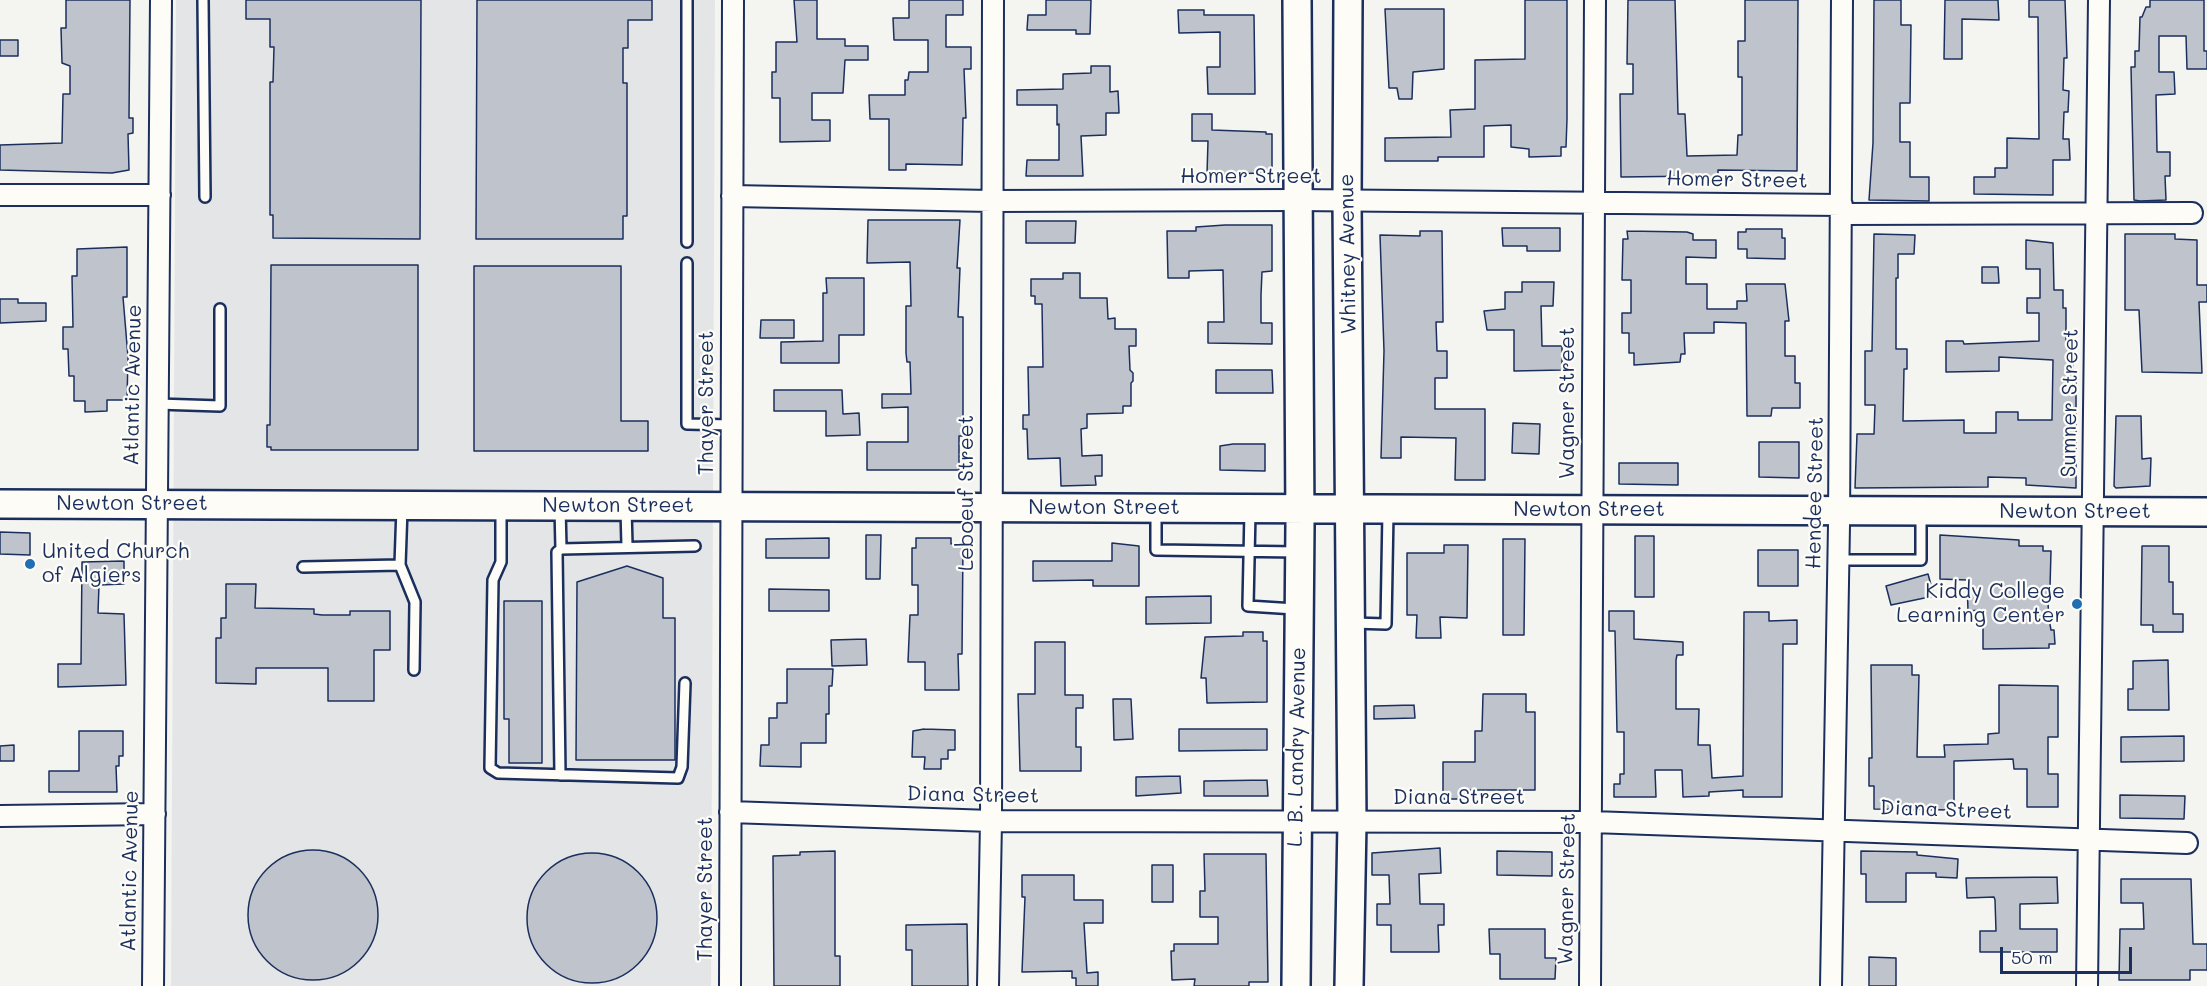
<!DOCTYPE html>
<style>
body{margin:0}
#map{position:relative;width:2207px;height:986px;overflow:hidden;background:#f4f4f1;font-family:Mali,sans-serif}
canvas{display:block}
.scale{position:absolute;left:2000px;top:947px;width:132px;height:27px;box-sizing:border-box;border:3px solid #1b2f5e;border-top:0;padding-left:8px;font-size:18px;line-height:21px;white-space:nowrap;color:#1b2f5e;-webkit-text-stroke:4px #fdfcf7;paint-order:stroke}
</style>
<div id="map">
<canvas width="2207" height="986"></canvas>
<div class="scale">50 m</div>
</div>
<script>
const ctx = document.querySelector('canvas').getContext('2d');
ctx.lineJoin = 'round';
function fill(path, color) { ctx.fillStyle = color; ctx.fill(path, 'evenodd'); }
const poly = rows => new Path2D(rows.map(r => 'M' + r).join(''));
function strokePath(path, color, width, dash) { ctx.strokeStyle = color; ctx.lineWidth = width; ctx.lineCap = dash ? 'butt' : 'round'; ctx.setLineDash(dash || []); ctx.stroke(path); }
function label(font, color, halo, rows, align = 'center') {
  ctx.font = font + ' Mali,sans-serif'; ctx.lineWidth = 4.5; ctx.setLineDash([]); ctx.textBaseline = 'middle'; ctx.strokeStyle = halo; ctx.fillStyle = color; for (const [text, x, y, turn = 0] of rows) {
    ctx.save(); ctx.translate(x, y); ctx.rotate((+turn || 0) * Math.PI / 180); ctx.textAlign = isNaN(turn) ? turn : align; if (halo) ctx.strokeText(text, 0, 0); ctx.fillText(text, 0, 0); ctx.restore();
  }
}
const built = poly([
 [176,0,715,0,711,986,171,986]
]);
const building = poly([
 [66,0,130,0,129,118,133,118,133,133,128,134,129,170,112,173,0,170,0,145,62,143,63,94,70,94,70,66,62,63,61,28,66,28,66,0],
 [246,0,421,0,420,239,273,238,273,215,270,215,270,82,273,82,274,47,270,47,270,19,246,19,246,0],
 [477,0,652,0,652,20,628,20,628,48,623,48,623,83,627,83,627,216,623,216,623,239,476,239,477,0],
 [794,0,817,0,817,39,845,39,845,46,868,46,868,60,845,60,843,93,812,93,812,120,830,120,830,141,780,142,780,98,772,98,772,72,776,72,776,42,797,42,794,0],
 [909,0,963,0,963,15,946,15,946,47,971,47,971,69,964,69,966,118,963,118,962,165,906,164,906,170,889,170,889,119,870,119,869,95,905,95,905,80,908,80,909,72,928,72,928,40,894,40,893,18,909,18,909,0],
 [1046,0,1091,0,1090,34,1076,34,1076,30,1027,30,1028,15,1046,15,1046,0],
 [1525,0,1567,0,1567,119,1566,147,1561,147,1561,156,1529,157,1529,149,1511,147,1511,125,1484,126,1484,157,1438,157,1438,161,1385,161,1385,138,1451,137,1450,110,1475,109,1475,60,1525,59,1525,0],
 [1628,0,1675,0,1678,114,1685,114,1687,156,1737,155,1738,135,1742,135,1742,77,1738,77,1738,41,1745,41,1745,0,1798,0,1797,171,1718,170,1718,179,1701,179,1701,176,1621,177,1620,94,1633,94,1633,64,1627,64,1628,0],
 [1874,0,1901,0,1901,25,1911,25,1910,103,1900,103,1900,142,1910,142,1910,177,1929,177,1929,201,1869,200,1873,143,1874,0],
 [1945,0,1998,0,1999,20,1962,19,1962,59,1944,59,1945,0],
 [2029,0,2065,0,2067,58,2064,58,2063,90,2069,91,2068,112,2064,112,2063,139,2069,139,2070,160,2053,160,2053,195,1974,194,1974,177,1995,177,1995,168,2007,168,2007,138,2039,139,2038,17,2029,17,2029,0],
 [2150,0,2204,0,2204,51,2207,51,2207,69,2187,69,2186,36,2159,36,2159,72,2174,72,2175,94,2156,95,2157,152,2170,152,2170,176,2165,176,2166,200,2140,201,2134,200,2131,67,2135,67,2135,51,2139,51,2140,17,2142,17,2146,7,2150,7,2150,0],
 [1385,9,1444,9,1444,69,1413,72,1412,99,1399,99,1397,88,1389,88,1385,9],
 [1178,10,1204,10,1204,15,1254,15,1255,94,1208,94,1207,67,1220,67,1220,32,1179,33,1178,10],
 [0,40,18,40,18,56,0,56,0,40],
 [1091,66,1110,66,1110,92,1118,91,1119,113,1106,113,1106,135,1081,136,1083,176,1026,176,1027,160,1059,160,1059,124,1057,125,1057,105,1017,105,1017,90,1063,89,1063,74,1091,73,1091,66],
 [1192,114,1212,114,1212,130,1266,132,1266,134,1272,134,1272,173,1207,174,1208,141,1192,141,1192,114],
 [868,220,960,220,957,268,960,268,958,317,963,317,963,436,959,436,959,470,867,470,867,442,908,442,908,407,882,408,882,394,911,394,910,362,907,362,906,353,906,306,911,306,910,262,867,263,868,220],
 [1026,221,1076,221,1075,243,1026,243,1026,221],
 [1225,225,1272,225,1272,271,1262,272,1261,295,1261,323,1272,323,1272,344,1208,343,1208,322,1224,322,1223,270,1189,271,1189,278,1168,278,1167,231,1196,231,1196,227,1225,225],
 [1502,228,1560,228,1560,251,1527,251,1527,246,1503,246,1502,228],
 [1746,229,1782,229,1782,238,1785,238,1785,259,1747,258,1747,249,1738,249,1738,232,1746,232,1746,229],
 [1420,231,1442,231,1443,322,1436,322,1437,351,1447,351,1447,378,1435,378,1435,409,1485,409,1485,480,1455,480,1456,438,1401,437,1401,458,1381,458,1384,351,1380,235,1420,236,1420,231],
 [1627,231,1687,232,1693,234,1693,240,1716,240,1716,258,1686,257,1686,284,1707,284,1707,309,1737,309,1737,301,1747,301,1746,284,1785,284,1789,321,1785,321,1785,356,1795,356,1795,383,1800,383,1800,408,1772,408,1771,416,1747,416,1746,323,1714,322,1714,333,1684,333,1685,354,1681,354,1680,362,1634,365,1634,353,1629,353,1629,333,1622,333,1622,313,1631,313,1631,280,1622,280,1623,239,1628,239,1627,231],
 [1874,234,1915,235,1914,254,1898,254,1898,278,1896,278,1896,349,1907,349,1907,369,1904,369,1903,421,1964,420,1964,433,1996,433,1996,412,2018,412,2018,420,2052,420,2053,360,1999,357,1999,371,1946,372,1946,341,1963,341,1964,344,2039,341,2039,313,2027,313,2027,298,2040,298,2040,269,2026,269,2026,240,2053,243,2054,290,2063,290,2063,308,2066,308,2066,341,2073,341,2073,378,2076,378,2076,488,2026,485,2026,478,1988,477,1988,487,1855,488,1857,434,1874,434,1875,405,1865,405,1865,351,1872,351,1874,234],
 [2125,234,2175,234,2175,239,2197,240,2197,285,2207,285,2207,302,2199,302,2202,373,2142,372,2139,310,2125,310,2125,234],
 [127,247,127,297,123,297,128,357,127,400,107,400,107,411,85,412,85,401,74,401,74,376,69,376,68,349,63,349,63,327,73,327,72,276,77,276,77,249,127,247],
 [271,265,418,265,418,450,271,450,271,447,267,447,267,425,270,425,271,265],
 [474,266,621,266,621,421,648,421,648,451,474,451,474,266],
 [1982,267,1998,267,1999,283,1982,283,1982,267],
 [1063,273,1080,273,1080,298,1107,298,1108,319,1115,318,1115,329,1136,329,1136,346,1129,346,1130,370,1133,373,1133,381,1131,383,1131,406,1123,406,1123,413,1087,414,1087,428,1081,429,1082,456,1102,455,1102,476,1095,476,1096,485,1061,486,1060,458,1028,459,1027,429,1023,429,1023,415,1029,415,1028,367,1043,367,1042,304,1035,304,1035,296,1031,296,1031,279,1063,279,1063,273],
 [826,278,864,278,864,335,839,335,839,363,781,363,781,342,823,341,823,293,827,293,826,278],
 [1522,282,1554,282,1553,306,1541,306,1542,346,1562,346,1562,370,1514,371,1514,330,1487,330,1484,311,1505,309,1505,292,1522,292,1522,282],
 [0,299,18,299,18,303,46,303,46,321,0,323,0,299],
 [761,320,794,320,794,338,760,338,761,320],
 [1216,370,1272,370,1273,393,1216,393,1216,370],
 [774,390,842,390,843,414,859,413,860,435,826,436,826,411,774,411,774,390],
 [2116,416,2141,416,2142,459,2151,458,2150,486,2116,488,2114,486,2116,416],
 [1513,423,1540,424,1539,454,1512,453,1513,423],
 [1759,442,1799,442,1799,478,1759,477,1759,442],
 [1233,444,1265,444,1265,471,1220,470,1220,446,1233,444],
 [1619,463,1678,463,1678,485,1619,484,1619,463],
 [0,532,30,533,30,555,0,554,0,532],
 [866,535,881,535,880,579,866,579,866,535],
 [1940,535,2019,540,2019,546,2043,546,2043,551,2051,551,2050,587,2047,587,2049,619,2051,630,2054,630,2055,644,2049,644,2049,648,1983,649,1983,610,1968,611,1967,580,1940,579,1940,535],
 [1635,536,1654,536,1654,597,1635,597,1635,536],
 [829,538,829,558,766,558,766,539,829,538],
 [916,538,951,538,951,544,963,543,962,654,958,654,959,690,925,690,925,662,908,662,910,615,918,615,918,585,912,585,912,548,916,548,916,538],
 [1503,539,1525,539,1524,635,1503,635,1503,539],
 [1112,543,1139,546,1139,586,1093,586,1093,580,1033,581,1033,561,1112,561,1112,543],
 [1444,545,1468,545,1467,618,1440,617,1441,638,1416,638,1417,615,1407,615,1407,553,1444,553,1444,545],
 [2142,546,2169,546,2169,582,2173,582,2173,614,2183,614,2183,632,2153,632,2153,625,2141,625,2142,546],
 [1758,550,1798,550,1798,586,1758,586,1758,550],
 [124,561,124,584,99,585,98,613,124,614,126,685,58,687,58,664,81,664,82,562,124,561],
 [627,566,663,578,663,618,675,618,675,760,576,760,577,582,627,566],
 [1928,574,1934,596,1891,605,1886,586,1928,574],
 [226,584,256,584,255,608,314,609,314,614,322,615,350,615,350,611,390,611,390,650,374,650,374,701,328,701,328,668,256,668,256,684,216,683,216,638,221,638,221,618,226,618,226,584],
 [769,589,829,590,829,611,769,611,769,589],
 [1211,596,1211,623,1146,624,1146,597,1211,596],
 [504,601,542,601,542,763,509,763,509,719,504,719,504,601],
 [1609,611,1634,611,1634,639,1683,642,1683,655,1677,655,1676,660,1676,709,1699,709,1698,745,1710,745,1712,778,1743,776,1744,612,1769,612,1769,621,1797,620,1797,644,1783,644,1782,797,1743,797,1743,790,1709,792,1709,796,1683,797,1682,770,1655,770,1656,797,1614,797,1614,784,1620,784,1620,774,1624,774,1624,732,1617,732,1615,631,1609,631,1609,611],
 [1243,632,1263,632,1263,641,1267,641,1267,702,1207,703,1206,678,1201,678,1205,637,1243,636,1243,632],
 [866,639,867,665,832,666,831,640,866,639],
 [1035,642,1065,642,1065,695,1083,695,1083,708,1076,708,1076,747,1081,747,1081,771,1020,771,1018,694,1035,694,1035,642],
 [2168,660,2169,710,2128,710,2128,689,2133,689,2133,661,2168,660],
 [1871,665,1912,665,1912,675,1919,675,1917,757,1945,757,1944,745,1988,744,1988,734,1999,733,1999,685,2058,686,2058,737,2048,737,2048,774,2058,774,2058,807,2027,807,2027,769,2014,769,2013,759,1954,761,1954,810,1874,809,1874,786,1869,786,1869,758,1872,758,1871,665],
 [787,669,833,669,832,686,829,686,829,714,826,714,826,743,801,743,801,767,760,766,761,745,769,745,769,718,777,718,777,703,787,703,787,669],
 [1483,694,1526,694,1526,712,1535,712,1535,790,1466,790,1466,799,1443,799,1443,762,1475,762,1475,731,1482,731,1483,694],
 [1113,699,1131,699,1133,739,1114,740,1113,699],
 [1414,705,1415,718,1374,719,1374,706,1414,705],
 [924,729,955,730,955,750,948,750,948,759,941,759,941,769,924,769,925,757,912,757,913,731,924,729],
 [1179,729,1267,729,1267,750,1179,751,1179,729],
 [79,731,123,731,123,756,119,756,119,766,116,766,117,792,49,792,49,771,79,771,79,731],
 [2184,736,2184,761,2121,762,2121,737,2184,736],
 [14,745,14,761,0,761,0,746,14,745],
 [1180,776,1181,793,1136,796,1136,777,1180,776],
 [1267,780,1268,796,1204,796,1204,781,1267,780],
 [2120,795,2185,796,2184,819,2120,818,2120,795],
 [1440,848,1441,873,1419,874,1420,904,1444,904,1444,925,1438,925,1439,952,1391,952,1391,925,1377,925,1377,904,1390,904,1389,875,1372,875,1372,853,1440,848],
 '248 915a65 65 0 1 1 130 0a65 65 0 1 1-130 0Z',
 [835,851,835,956,840,956,840,986,774,986,773,856,800,855,800,852,835,851],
 [1497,851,1552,852,1552,876,1497,875,1497,851],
 [1861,851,1917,852,1917,855,1958,859,1957,878,1936,877,1936,873,1906,873,1906,902,1866,902,1866,874,1861,874,1861,851],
 '527 918a65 65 0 1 1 130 0a65 65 0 1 1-130 0Z',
 [1204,854,1266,854,1268,982,1249,982,1249,986,1194,986,1195,979,1172,980,1171,951,1174,951,1174,944,1218,944,1218,917,1200,917,1200,891,1205,891,1204,854],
 [1152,865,1173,865,1173,902,1152,902,1152,865],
 [1022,875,1074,875,1074,900,1103,900,1103,923,1084,923,1087,973,1098,972,1098,986,1076,986,1076,978,1072,978,1072,971,1022,972,1025,897,1022,897,1022,875],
 [2057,877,2058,903,2020,904,2020,929,2057,929,2057,952,1980,952,1980,931,1996,931,1995,900,1994,897,1967,898,1966,878,2057,877],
 [2121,879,2191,879,2193,944,2207,944,2207,970,2190,970,2190,980,2119,980,2120,929,2144,929,2143,903,2121,903,2121,879],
 [967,924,968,986,912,986,912,950,906,950,906,925,967,924],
 [1489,929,1545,929,1545,958,1556,958,1555,979,1500,979,1500,954,1490,954,1489,929],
 [1869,957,1896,958,1896,986,1869,986,1869,957]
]);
const lane = poly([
 [203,0,205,197],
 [687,242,687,0],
 [687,263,687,424,731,425],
 [157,404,220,406,220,309],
 [560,507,561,549,557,552,560,775],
 [402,508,400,565,415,602,414,670],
 [501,508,501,562,493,580,490,768,498,773,678,778,682,767,685,683],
 [626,508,627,546],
 [1156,511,1156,550,1298,552],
 [1250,511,1248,606,1295,609],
 [561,549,695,546],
 [1839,560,1921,560,1921,513],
 [303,567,400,565],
 [1353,623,1386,624,1388,512]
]);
const street = poly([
 [0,195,160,195],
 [732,196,991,201,1296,200,1842,205],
 [1842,214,2192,213],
 [730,812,991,821,1592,822,2187,843],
 [0,816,155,814],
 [153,986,161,0],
 [730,986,733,0],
 [988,986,991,821,993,0],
 [1590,986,1595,0],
 [1831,986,1839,525,1842,0],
 [2087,986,2099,0]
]);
const secondary = poly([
 [1348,0,1347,202,1352,822,1349,986],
 [0,504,2207,512],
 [1296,986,1300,524,1297,0]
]);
const markers = [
 [30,564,6,"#1f6fb2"],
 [2077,604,6,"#1f6fb2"]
];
const streetNames = [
 ["Homer Street",1251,177],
 ["Homer Street",1737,180,1],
 ["Whitney Avenue",1348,254,-91],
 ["Atlantic Avenue",133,385,-89],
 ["Thayer Street",707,403,-90],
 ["Wagner Street",1568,403,-90],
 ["Sumner Street",2070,403,-89],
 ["Leboeuf Street",967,493,-90],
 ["Hendee Street",1815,493,-89],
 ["Newton Street",132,504],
 ["Newton Street",618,506],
 ["Newton Street",1104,508],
 ["Newton Street",1589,510],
 ["Newton Street",2075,512],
 ["L. B. Landry Avenue",1297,747,-89],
 ["Diana Street",973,795,1],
 ["Diana Street",1459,798],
 ["Diana Street",1946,810,2],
 ["Atlantic Avenue",130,871,-89],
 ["Thayer Street",706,889,-90],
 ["Wagner Street",1567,889,-89]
];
const poiNames = [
 ["United Church",42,552],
 ["of Algiers",42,576],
 ["Kiddy College",2065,592,"right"],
 ["Learning Center",2065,616,"right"]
];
fill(built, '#e4e5e6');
fill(building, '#bfc3cc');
strokePath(building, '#1b2f5e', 1.5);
strokePath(lane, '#1b2f5e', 14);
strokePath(street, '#1b2f5e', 24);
strokePath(secondary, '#1b2f5e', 32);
strokePath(lane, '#fdfcf7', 9);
strokePath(street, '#fdfcf7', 20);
strokePath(secondary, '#fdfcf7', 27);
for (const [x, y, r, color] of markers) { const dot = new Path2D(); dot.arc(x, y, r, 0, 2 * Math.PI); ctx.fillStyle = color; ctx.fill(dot); strokePath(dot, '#fdfcf7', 2); }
label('21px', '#1b2f5e', '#fdfcf7', streetNames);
label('21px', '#1b2f5e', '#fdfcf7', poiNames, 'left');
</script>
